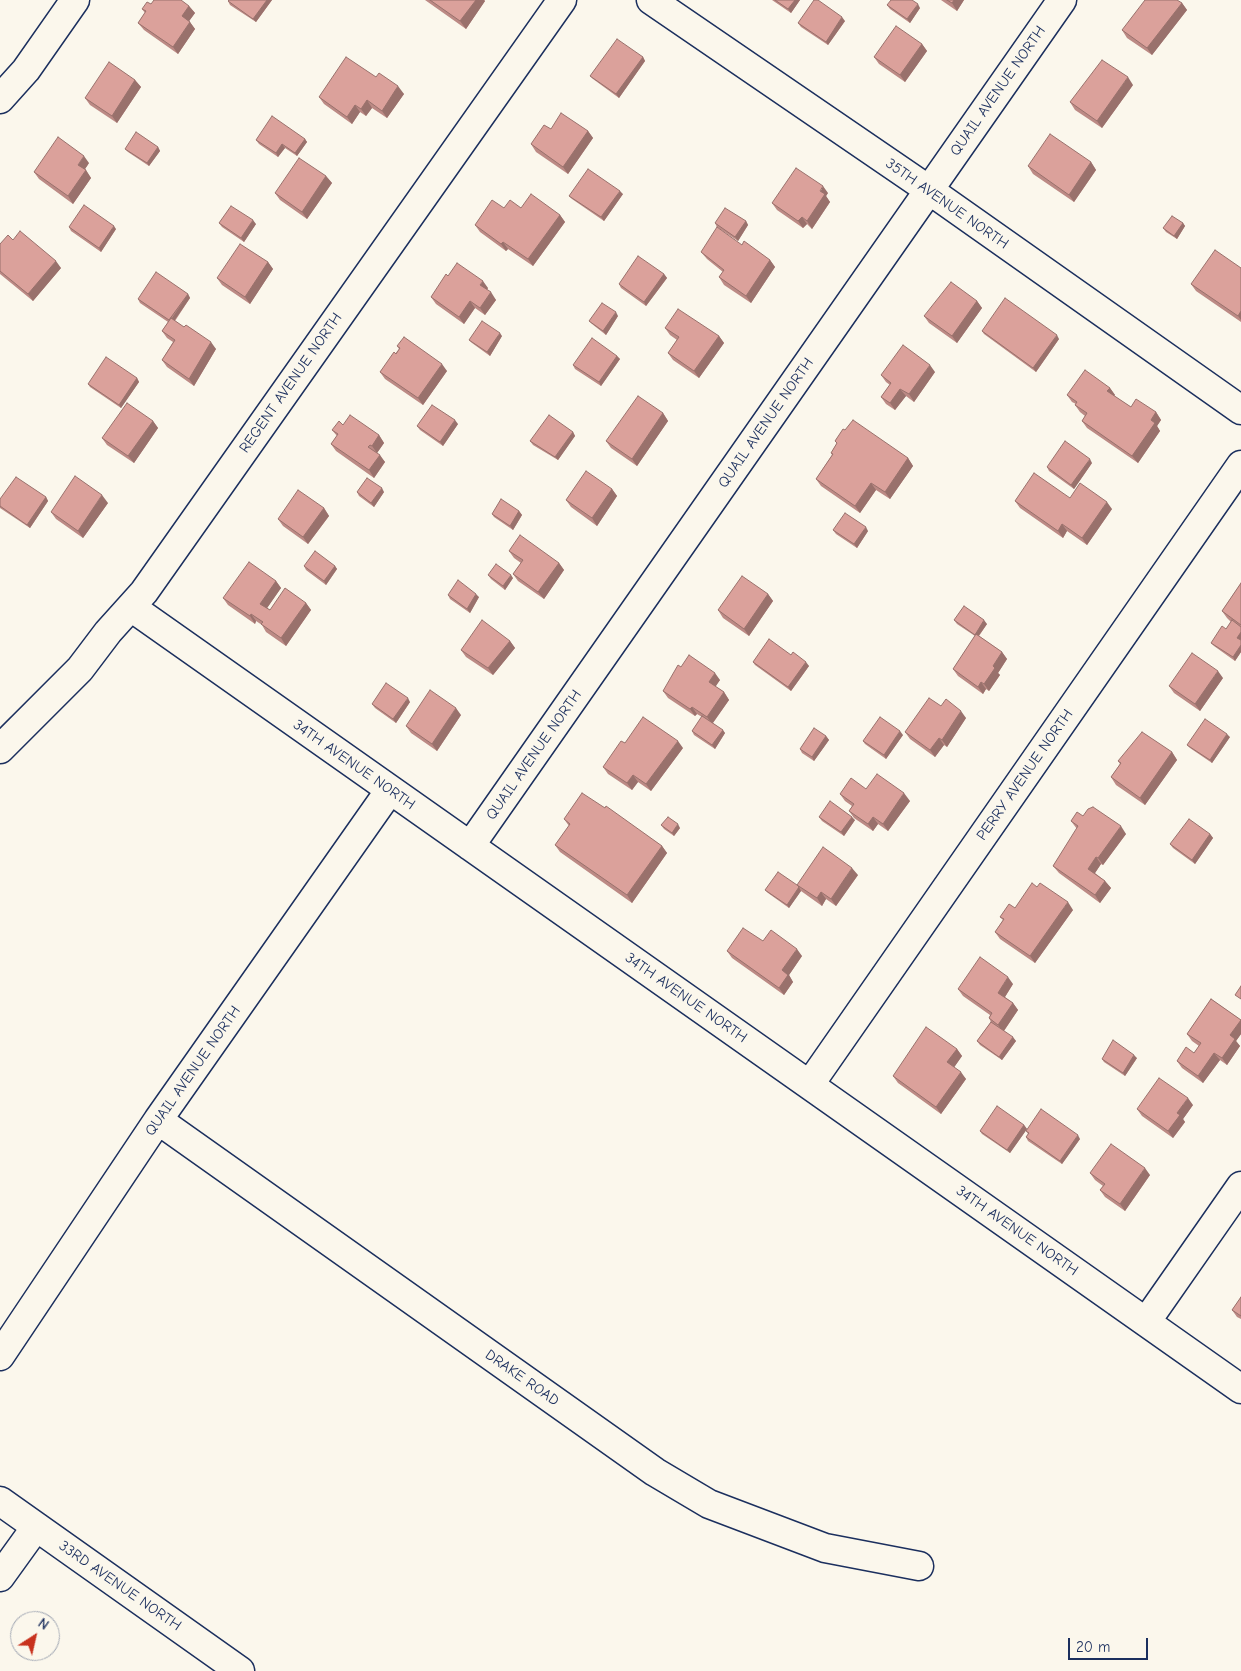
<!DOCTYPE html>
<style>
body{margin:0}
#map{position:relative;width:1241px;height:1671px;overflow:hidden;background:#fbf7ec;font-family:"Comic Neue",sans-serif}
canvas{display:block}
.north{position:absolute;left:10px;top:1611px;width:50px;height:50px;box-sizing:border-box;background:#fbf7ec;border:1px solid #a1a7b3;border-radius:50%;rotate:35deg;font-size:14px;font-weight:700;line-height:20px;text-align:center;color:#1b2f5e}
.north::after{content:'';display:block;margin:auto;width:18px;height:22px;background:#c8321e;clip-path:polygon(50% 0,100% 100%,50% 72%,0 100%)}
.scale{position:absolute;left:1068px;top:1638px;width:80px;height:22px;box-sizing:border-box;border:2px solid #1b2f5e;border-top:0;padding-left:6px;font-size:15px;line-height:18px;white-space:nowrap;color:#1b2f5e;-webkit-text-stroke:4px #fbf7ec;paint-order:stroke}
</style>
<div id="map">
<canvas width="1241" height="1671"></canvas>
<div class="north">N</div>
<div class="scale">20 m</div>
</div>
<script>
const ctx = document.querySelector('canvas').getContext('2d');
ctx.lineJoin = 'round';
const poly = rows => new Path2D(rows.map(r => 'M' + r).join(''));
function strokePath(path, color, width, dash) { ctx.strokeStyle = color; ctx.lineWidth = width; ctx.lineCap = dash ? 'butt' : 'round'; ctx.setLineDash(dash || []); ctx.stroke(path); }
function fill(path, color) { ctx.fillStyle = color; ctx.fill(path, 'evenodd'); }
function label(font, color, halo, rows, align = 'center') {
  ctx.font = font + ' "Comic Neue",sans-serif'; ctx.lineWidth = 4; ctx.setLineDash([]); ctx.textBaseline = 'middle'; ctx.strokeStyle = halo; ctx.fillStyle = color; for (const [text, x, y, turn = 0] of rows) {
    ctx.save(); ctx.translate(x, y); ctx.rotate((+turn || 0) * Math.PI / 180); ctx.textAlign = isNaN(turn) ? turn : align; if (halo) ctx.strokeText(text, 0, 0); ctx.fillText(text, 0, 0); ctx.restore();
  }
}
const minor = poly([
 [651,0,929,190,1241,410],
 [0,99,26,70,75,0],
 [131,607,1241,1389],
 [0,749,80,669,108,632,144,592,562,0],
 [470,846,1062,0],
 [810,1084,1241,465],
 [158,1120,655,1472,709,1504,825,1548,919,1566],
 [1146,1322,1241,1186],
 [0,1356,158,1120,390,790],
 [0,1501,240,1671],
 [0,1577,36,1527]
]);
const wall = poly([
 [272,0,256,22,230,5,228,1],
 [425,0,484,0,485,1,466,29],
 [772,0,800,0,791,13],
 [941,0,964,0,957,11],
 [1182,3,1187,10,1152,55,1127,38,1122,30],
 [151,4,189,6,195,13,189,21,195,29,178,54,144,30,138,23,145,13,142,9],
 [887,5,920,8,910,23,890,9],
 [845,21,828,45,801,27,798,23],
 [922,44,927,51,905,82,879,64,874,57],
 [643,57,645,61,619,98,593,79,590,76],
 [376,77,404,94,387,118,372,108,366,116,360,112,352,124,324,104,319,97],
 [135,80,141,87,117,123,90,105,85,98],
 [1133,85,1102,128,1075,110,1070,102],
 [551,129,588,131,593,138,568,174,536,152,531,144],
 [305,139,307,142,297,156,285,148,278,157,259,144,256,140],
 [158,147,160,151,149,166,128,152,125,149],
 [1091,162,1096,170,1074,202,1033,174,1028,166],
 [89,163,85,169,91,178,73,204,39,179,34,172],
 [326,176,332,183,307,219,280,200,275,193],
 [828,193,826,196,830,202,812,229,807,224,803,228,777,210,772,203],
 [623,194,604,221,572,199,569,196],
 [504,208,560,215,565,222,533,266,508,249,506,251,480,232,475,225],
 [746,221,748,225,738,241,717,227,715,223],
 [219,223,256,224,244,242,222,227],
 [1183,223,1185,226,1177,239,1166,232,1163,228],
 [69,227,116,229,101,252,71,231],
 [13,240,61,268,33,301,0,274,0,244],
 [742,245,770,260,775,267,751,303,724,285,719,277,723,272,707,259,701,252],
 [268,262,273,269,250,304,222,285,217,278],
 [1241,268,1241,322,1196,291,1191,284],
 [664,274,667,278,646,306,621,288,619,284],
 [448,276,488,288,487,290,496,300,485,315,475,308,464,324,436,304,431,297],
 [188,294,190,298,175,321,216,349,194,386,167,367,162,360,173,342,167,338,162,331,168,322,140,303,138,299],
 [977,301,982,308,957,343,929,323,924,316],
 [618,316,606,335,592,324,589,321],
 [665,328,719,336,724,343,699,378,673,360,668,353,677,340,670,335],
 [982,331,1059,339,1036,372,984,334],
 [502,336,490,356,472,343,469,340],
 [397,346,447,371,423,405,385,379,380,372,399,349],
 [617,356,620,359,601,386,575,369,573,365],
 [935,372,914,402,906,396,895,410,886,404,881,397,890,385,886,382,881,375],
 [137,378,139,382,121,408,90,387,88,384],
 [1110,388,1115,395,1114,396,1131,407,1156,412,1161,420,1157,426,1160,431,1138,463,1087,428,1082,421,1085,416,1080,412,1075,405,1076,404,1072,402,1067,395],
 [663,413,668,421,637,466,611,448,606,441],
 [153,421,158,428,134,463,107,445,102,438],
 [458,424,443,446,420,430,417,426],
 [332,430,379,435,384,443,377,453,385,462,374,478,336,451,331,444,337,436],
 [845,430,908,458,913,466,890,499,876,490,860,513,821,486,816,479,832,455,831,453,837,443,835,441],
 [573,432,575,436,558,460,533,445,530,441],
 [1092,463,1074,489,1049,471,1047,467],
 [612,489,617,496,597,526,571,507,566,500],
 [357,492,384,492,374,507,359,496],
 [46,497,48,501,30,528,0,508,0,499],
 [1070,498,1112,509,1087,545,1067,531,1063,538,1020,508,1015,501],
 [108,503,83,538,56,519,51,512],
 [324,508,329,516,308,544,283,526,278,519],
 [519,511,522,515,513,530,494,517,492,514],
 [833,530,868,531,857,548,836,534],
 [509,551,559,563,564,570,544,599,518,581,513,574,521,563,514,558],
 [304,566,335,566,337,569,326,585,306,570],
 [488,575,513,578,505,590,491,579],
 [276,581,281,588,267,608,270,610,306,603,311,610,286,646,266,632,262,625,256,621,255,624,228,605,223,598],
 [1241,583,1241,652,1235,661,1214,646,1211,643,1226,629,1231,622,1227,618,1222,611],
 [768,594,773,601,749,636,723,618,718,610],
 [448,595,479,597,470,613,450,599],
 [954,620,987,624,979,636,1002,652,1007,659,998,673,1000,675,989,691,986,689,983,694,958,676,953,669,975,636,957,624],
 [510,641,515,648,493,675,466,657,461,650],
 [791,655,809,666,791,691,755,665,753,662],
 [681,667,720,680,715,686,724,692,729,700,713,723,725,733,715,749,694,735,692,731,702,717,697,714,695,716,668,698,663,691],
 [1223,678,1200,711,1174,693,1169,686],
 [410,702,396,723,375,708,372,704],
 [941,706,966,718,947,747,944,745,935,757,910,739,905,732],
 [461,715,437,751,411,733,406,726],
 [903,735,886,759,865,744,863,741],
 [826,736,829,740,814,761,802,753,800,749],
 [1230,737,1212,763,1190,748,1187,745],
 [683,748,651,791,638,782,632,790,608,774,603,767],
 [1172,752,1177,760,1145,805,1116,785,1111,777,1120,764,1118,761],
 [866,789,910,801,888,831,878,824,873,831,854,818,849,811,852,806,845,801,840,794],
 [605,808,662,846,667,853,632,903,560,852,555,845,569,826,564,819],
 [1083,816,1126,834,1103,865,1101,864,1095,873,1105,881,1111,888,1100,903,1059,873,1053,866,1077,829,1071,821],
 [819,817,855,820,844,836,822,821],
 [661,825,680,828,674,836,664,829],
 [1210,834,1213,838,1195,864,1173,848,1170,844],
 [858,875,836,906,826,899,822,906,801,891,789,908,768,893,765,890,797,885],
 [1015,908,1073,910,1035,963,1000,939,995,932,1003,920,1000,917],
 [763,941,802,956,789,975,793,982,784,995,732,958,727,951],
 [1013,984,1005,997,1013,1003,1018,1010,1004,1031,1016,1041,1002,1060,980,1045,977,1041,991,1022,989,1018,990,1015,963,996,958,989],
 [1211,999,1241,1020,1241,1034,1236,1041,1240,1046,1227,1065,1220,1060,1203,1083,1182,1068,1177,1061,1194,1053,1199,1046,1192,1041,1187,1034],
 [957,1049,962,1056,954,1067,966,1079,941,1114,898,1083,893,1076],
 [1137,1058,1125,1076,1104,1062,1102,1059],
 [1193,1105,1183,1119,1185,1122,1173,1138,1142,1116,1137,1109],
 [1024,1125,1027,1129,1010,1153,982,1134,980,1131],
 [1026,1131,1080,1139,1062,1164,1028,1141,1026,1137,1028,1134],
 [1090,1173,1150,1175,1125,1211,1105,1197,1100,1190,1103,1186,1095,1180],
 [1241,1297,1241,1319,1237,1317,1232,1310]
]);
const shadedWall = poly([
 [267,0,272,0,256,22,253,19],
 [476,0,484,0,485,1,466,29,460,21],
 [795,0,800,0,791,13,788,9],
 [954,0,964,0,957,11,952,3],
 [1182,3,1187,10,1152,55,1147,48],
 [918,4,920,8,910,23,907,19],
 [189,6,195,13,187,24,182,16],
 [842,17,845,21,828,45,826,42],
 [190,22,195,29,178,54,173,47],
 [922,44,927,51,905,82,900,75],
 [643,57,645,61,619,98,616,94],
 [1128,77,1133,85,1102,128,1097,121],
 [135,80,141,87,117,123,112,116],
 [398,86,404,94,387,118,382,111],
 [367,100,372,108,366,116,361,109],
 [355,105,360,112,352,124,347,117],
 [588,131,593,138,568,174,563,167],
 [305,139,307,142,297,156,295,153],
 [282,144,285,148,278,157,276,153],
 [158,147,160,151,149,166,147,163],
 [84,156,89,163,83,172,78,165],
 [1091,162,1096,170,1074,202,1069,195],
 [86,170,91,178,73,204,68,196],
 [326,176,332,183,307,219,302,212],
 [823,186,828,193,826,196,830,202,812,229,807,221],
 [620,191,623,194,604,221,601,217],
 [560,215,565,222,533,266,528,259],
 [802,217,807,224,803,228,798,221],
 [253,220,256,224,244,242,241,238],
 [746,221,748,225,738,241,735,237],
 [1183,223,1185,226,1177,239,1174,236],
 [114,226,116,229,101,252,99,248],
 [503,242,508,249,506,251,501,244],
 [770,260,775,267,751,303,746,296],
 [56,261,61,268,33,301,28,294],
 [268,262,273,269,250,304,245,297],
 [664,274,667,278,646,306,644,302],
 [483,281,488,288,485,292,480,285],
 [491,292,496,300,485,315,480,308],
 [188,294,190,298,172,324,170,321],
 [470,301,475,308,464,324,459,317],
 [977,301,982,308,957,343,952,336],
 [1241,311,1241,320,1238,316],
 [616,312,618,316,606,335,603,331],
 [500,333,502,336,490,356,487,352],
 [1057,335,1059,339,1036,372,1033,368],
 [719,336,724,343,699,378,694,371],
 [211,342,216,349,194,386,189,379],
 [617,356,620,359,601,386,599,382],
 [442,364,447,371,423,405,418,398],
 [930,365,935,372,914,402,909,394],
 [137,378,139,382,121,408,119,405],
 [1110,388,1115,395,1112,398,1107,391],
 [900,389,906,396,895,410,890,403],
 [1156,412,1161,420,1157,426,1160,431,1138,463,1132,456,1151,420],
 [663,413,668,421,637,466,632,459],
 [455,420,458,424,443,446,440,442],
 [153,421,158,428,134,463,128,456],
 [573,432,575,436,558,460,555,457],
 [379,435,384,443,377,453,372,446],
 [380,455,385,462,374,478,369,470],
 [908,458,913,466,890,499,885,492],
 [1090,459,1092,463,1074,489,1071,485],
 [871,483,876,490,860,513,855,506],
 [382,488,384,492,374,507,371,503],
 [612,489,617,496,597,526,592,518],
 [102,495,108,503,83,538,78,531],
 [46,497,48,501,30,528,27,525],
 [1107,502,1112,509,1087,545,1082,538],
 [324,508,329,516,308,544,303,537],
 [519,511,522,515,513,530,510,526],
 [1062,524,1067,531,1063,538,1058,531],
 [866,527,868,531,857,548,854,544],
 [559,563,564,570,544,599,538,592],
 [335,566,337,569,326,585,324,581],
 [511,575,513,578,505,590,503,586],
 [276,581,281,588,265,611,260,604],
 [476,594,479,597,470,613,467,609],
 [768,594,773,601,749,636,744,629],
 [306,603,311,610,286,646,281,638],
 [251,614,256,621,255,624,250,616],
 [984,620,987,624,977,638,975,635],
 [1241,632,1241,639,1240,641,1237,638],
 [510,641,515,648,493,675,488,668],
 [1241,645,1241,652,1235,661,1233,657],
 [1002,652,1007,659,998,673,1000,675,989,691,984,684,993,666],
 [806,662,809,666,791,691,788,687],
 [1218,671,1223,678,1200,711,1195,704],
 [715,673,720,680,714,689,709,682],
 [981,682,986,689,983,694,978,687],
 [724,692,729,700,712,724,707,717],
 [408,698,410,702,396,723,393,719],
 [692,707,697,714,695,716,690,709],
 [456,708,461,715,437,751,432,744],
 [961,711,966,718,947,747,942,740],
 [723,730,725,733,715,749,712,745],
 [900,731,903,735,886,759,884,755],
 [1227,734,1230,737,1212,763,1210,760],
 [826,736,829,740,814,761,812,757],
 [939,738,944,745,935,757,930,750],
 [678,741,683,748,651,791,646,784],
 [1172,752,1177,760,1145,805,1140,798],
 [633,775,638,782,632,790,627,783],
 [904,793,910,801,888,831,883,824],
 [852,817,855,820,844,836,841,832],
 [873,817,878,824,873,831,868,824],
 [678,824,680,828,674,836,672,833],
 [1121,826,1126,834,1103,865,1098,858],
 [1210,834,1213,838,1195,864,1192,860],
 [662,846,667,853,632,903,627,895],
 [1096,857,1101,864,1093,876,1088,869],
 [852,868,858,875,836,906,831,899],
 [1105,881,1111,888,1100,903,1095,895],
 [799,887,801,891,789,908,787,905],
 [821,892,826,899,822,906,817,898],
 [1068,902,1073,910,1035,963,1030,956],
 [797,949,802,956,789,975,793,982,784,995,779,988,782,970],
 [1008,977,1013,984,1003,1000,998,993],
 [1013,1003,1018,1010,1003,1032,998,1025],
 [1241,1020,1241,1034,1236,1041,1240,1046,1227,1065,1222,1058,1230,1035],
 [1013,1037,1016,1041,1002,1060,999,1057],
 [957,1049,962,1056,953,1069,947,1062],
 [1214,1053,1220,1060,1203,1083,1198,1076],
 [1134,1055,1137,1058,1125,1076,1123,1073],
 [961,1072,966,1079,941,1114,936,1107],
 [1188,1098,1193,1105,1183,1119,1185,1122,1173,1138,1168,1131,1177,1113],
 [1024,1125,1027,1129,1010,1153,1007,1150],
 [1078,1135,1080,1139,1062,1164,1060,1161],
 [1145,1168,1150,1175,1125,1211,1120,1204]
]);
const building = poly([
 [154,0,181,0,189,6,182,16,190,22,173,47,138,23,146,11,142,9,147,2,151,4,154,0],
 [229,0,267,0,253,19,228,1,229,0],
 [430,0,476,0,460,21,430,0],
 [775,0,795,0,788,9,775,0],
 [814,0,818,0,842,17,826,42,798,23,814,0],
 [891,0,912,0,918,4,907,19,887,5,891,0],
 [947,0,954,0,952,3,947,0],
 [1145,0,1177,0,1182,3,1147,48,1122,30,1145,0],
 [896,26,922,44,900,75,874,57,896,26],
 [617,39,643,57,616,94,590,76,617,39],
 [346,57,376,77,379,73,398,86,382,111,367,100,361,109,355,105,347,117,319,97,346,57],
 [1102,60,1128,77,1097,121,1070,102,1102,60],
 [109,62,135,80,112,116,85,98,109,62],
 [561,113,588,131,563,167,531,144,544,125,551,129,561,113],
 [272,116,305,139,295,153,282,144,276,153,256,140,272,116],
 [136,132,158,147,147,163,125,149,136,132],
 [1050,134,1091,162,1069,195,1028,166,1050,134],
 [58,137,84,156,78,165,86,170,68,196,34,172,58,137],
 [299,158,326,176,302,212,275,193,299,158],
 [796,168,823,186,820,191,825,194,807,221,802,217,798,221,772,203,796,168],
 [588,169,620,191,601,217,569,196,588,169],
 [531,194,560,215,528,259,503,242,501,244,475,225,492,200,504,208,510,200,521,208,531,194],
 [84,205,114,226,99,248,69,227,84,205],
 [231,206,253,220,241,238,219,223,231,206],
 [725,208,746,221,735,237,715,223,725,208],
 [1172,216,1183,223,1174,236,1163,228,1172,216],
 [717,227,742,245,744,241,770,260,746,296,719,277,724,270,701,252,717,227],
 [20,231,56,261,28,294,0,271,0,244,8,235,13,240,20,231],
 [240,244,268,262,245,297,217,278,240,244],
 [1215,250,1241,268,1241,311,1238,316,1191,284,1215,250],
 [638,256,664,274,644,302,619,284,638,256],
 [457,263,483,281,480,285,491,292,480,308,470,301,459,317,431,297,446,274,448,276,457,263],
 [156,272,188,294,169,320,138,299,156,272],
 [951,282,977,301,952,336,924,316,951,282],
 [1005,298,1057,335,1033,368,982,331,1005,298],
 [602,303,616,312,603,331,589,321,602,303],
 [678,309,719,336,694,371,668,353,679,337,665,328,678,309],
 [171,318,184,327,186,325,211,342,189,379,162,360,175,340,162,331,171,318],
 [482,321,500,333,487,352,469,340,482,321],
 [404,337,442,364,418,398,380,372,394,352,396,354,400,348,397,346,404,337],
 [592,338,617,356,599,382,573,365,592,338],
 [903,345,930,365,909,394,900,389,890,403,881,397,891,383,881,375,903,345],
 [106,357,137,378,119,405,88,384,106,357],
 [1085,370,1110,388,1107,391,1131,407,1136,399,1156,412,1151,420,1155,423,1132,456,1082,421,1087,413,1075,405,1077,402,1067,395,1085,370],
 [638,396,663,413,632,459,606,441,638,396],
 [127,403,153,421,128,456,102,438,127,403],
 [432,405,455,420,440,442,417,426,432,405],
 [350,415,379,435,372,446,370,445,368,447,380,455,369,470,331,444,338,434,332,430,339,421,343,425,350,415],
 [549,415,573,432,555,457,530,441,549,415],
 [853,420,908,458,885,492,871,483,855,506,816,479,833,454,831,453,837,443,835,441,843,429,845,430,853,420],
 [1065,441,1090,459,1071,485,1047,467,1065,441],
 [586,471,612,489,592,518,566,500,586,471],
 [1034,473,1070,498,1080,483,1107,502,1082,538,1062,524,1058,531,1015,501,1034,473],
 [75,476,102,495,78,531,51,512,75,476],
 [16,477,46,497,27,525,0,506,0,499,16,477],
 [367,478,382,488,371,503,357,492,367,478],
 [298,490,324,508,303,537,278,519,298,490],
 [501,499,519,511,510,526,492,514,501,499],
 [845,513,866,527,854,544,833,530,845,513],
 [520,535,559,563,538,592,513,574,523,560,509,551,520,535],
 [315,551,335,566,324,581,304,566,315,551],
 [249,562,276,581,260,604,270,610,285,588,306,603,281,638,261,624,263,622,251,614,250,616,223,598,249,562],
 [496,564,511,575,503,586,488,575,496,564],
 [742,576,768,594,744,629,718,610,742,576],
 [458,580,476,594,467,609,448,595,458,580],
 [1241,583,1241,625,1222,611,1241,583],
 [964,606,984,620,975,635,954,620,964,606],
 [482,620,510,641,488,668,461,650,482,620],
 [1232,620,1241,627,1241,632,1237,638,1241,640,1241,645,1233,657,1211,643,1222,626,1226,629,1232,620],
 [976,634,1002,652,993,666,995,668,984,684,981,682,978,687,953,669,976,634],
 [769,639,791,655,793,652,806,662,788,687,753,662,769,639],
 [1192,653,1218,671,1195,704,1169,686,1192,653],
 [689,655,715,673,709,682,724,692,707,717,692,707,690,709,663,691,678,665,681,667,689,655],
 [386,683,408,698,393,719,372,704,386,683],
 [430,690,456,708,432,744,406,726,430,690],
 [929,698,941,706,946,699,961,711,942,740,939,738,930,750,905,732,929,698],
 [702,716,723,730,712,745,692,731,702,716],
 [643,717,678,741,646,784,633,775,627,783,603,767,621,741,625,743,643,717],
 [880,717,900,731,884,755,863,741,880,717],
 [1205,719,1227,734,1210,760,1187,745,1205,719],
 [814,728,826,736,812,757,800,749,814,728],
 [1142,732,1172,752,1140,798,1111,777,1121,763,1118,761,1142,732],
 [877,774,904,793,883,824,873,817,868,824,849,811,854,804,840,794,851,778,866,789,877,774],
 [582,793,605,808,606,806,662,846,627,895,555,845,570,824,564,819,582,793],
 [830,801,852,817,841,832,819,817,830,801],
 [1093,807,1121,826,1098,858,1096,857,1088,869,1105,881,1095,895,1053,866,1078,826,1071,821,1077,812,1083,816,1088,809,1093,807],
 [668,817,678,824,672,833,661,825,668,817],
 [1189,819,1210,834,1192,860,1170,844,1189,819],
 [823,847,852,868,831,899,821,892,817,898,797,885,823,847],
 [778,872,797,885,799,887,787,905,765,890,778,872],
 [1032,883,1037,887,1040,883,1068,902,1030,956,995,932,1004,919,1000,917,1009,904,1015,908,1032,883],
 [743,928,763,941,771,930,797,949,782,970,788,975,779,988,727,951,743,928],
 [980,957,1008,977,998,993,1013,1003,998,1025,989,1018,992,1013,958,989,980,957],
 [1241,986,1241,999,1235,995,1241,986],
 [1211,999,1241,1020,1230,1035,1235,1039,1222,1058,1214,1053,1198,1076,1177,1061,1186,1047,1194,1053,1201,1043,1187,1034,1211,999],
 [991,1022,1013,1037,999,1057,977,1041,991,1022],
 [926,1027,957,1049,947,1062,961,1072,936,1107,893,1076,926,1027],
 [1113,1040,1134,1055,1123,1073,1102,1059,1113,1040],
 [1159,1078,1188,1098,1177,1113,1180,1115,1168,1131,1137,1109,1159,1078],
 [997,1106,1024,1125,1007,1150,980,1131,997,1106],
 [1041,1109,1078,1135,1060,1161,1026,1137,1029,1133,1026,1131,1041,1109],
 [1111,1144,1145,1168,1120,1204,1100,1190,1105,1184,1090,1173,1111,1144],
 [1241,1297,1241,1316,1232,1310,1241,1297]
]);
const streetNames = [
 ["QUAIL AVENUE NORTH",998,91,-55],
 ["35TH AVENUE NORTH",947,204,35],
 ["REGENT AVENUE NORTH",291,383,-55],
 ["QUAIL AVENUE NORTH",766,423,-55],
 ["QUAIL AVENUE NORTH",534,755,-55],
 ["34TH AVENUE NORTH",354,765,35],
 ["PERRY AVENUE NORTH",1025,775,-55],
 ["34TH AVENUE NORTH",686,998,35],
 ["QUAIL AVENUE NORTH",193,1071,-55],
 ["34TH AVENUE NORTH",1017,1231,35],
 ["DRAKE ROAD",522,1378,35],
 ["33RD AVENUE NORTH",120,1586,35]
];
strokePath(minor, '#1b2f5e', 31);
strokePath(minor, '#fbf7ec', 28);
fill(wall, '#bc8a85');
fill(shadedWall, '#99716c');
fill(building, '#dba19b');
strokePath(building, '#99716c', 1);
label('15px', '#1b2f5e', '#fbf7ec', streetNames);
</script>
